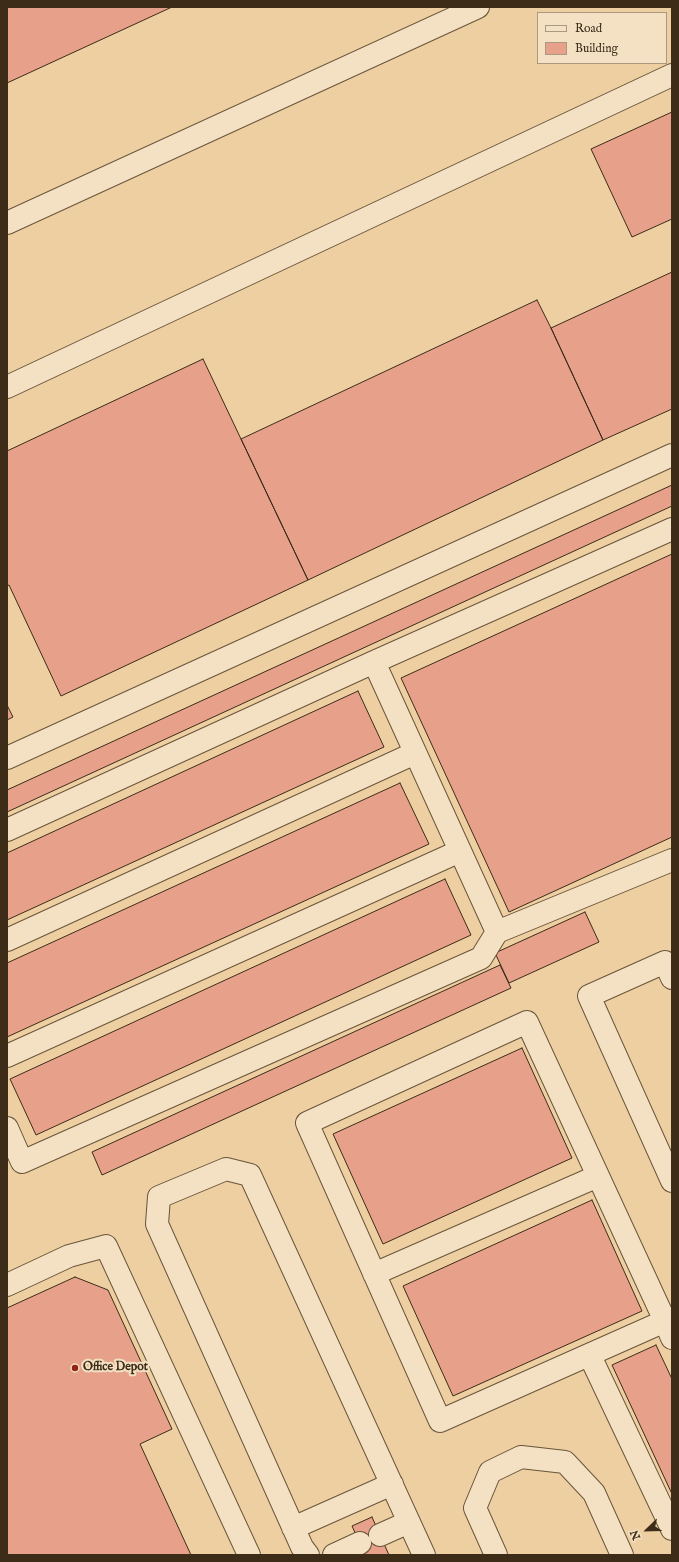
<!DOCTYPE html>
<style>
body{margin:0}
#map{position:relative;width:679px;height:1562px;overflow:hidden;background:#eecfa2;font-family:"IM FELL English",serif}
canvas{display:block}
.frame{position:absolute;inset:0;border:8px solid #3c2c18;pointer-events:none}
.legend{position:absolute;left:537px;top:12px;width:130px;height:52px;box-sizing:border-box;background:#f4e0c3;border:1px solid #aa987f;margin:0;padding:5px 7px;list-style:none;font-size:12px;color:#3c2c18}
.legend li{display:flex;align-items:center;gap:8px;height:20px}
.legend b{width:20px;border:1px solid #aa987f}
.north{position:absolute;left:627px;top:1510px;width:40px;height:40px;-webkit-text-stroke:3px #f4e0c3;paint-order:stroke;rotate:247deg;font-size:11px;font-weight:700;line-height:16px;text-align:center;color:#3c2c18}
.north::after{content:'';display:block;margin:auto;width:14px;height:18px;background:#3c2c18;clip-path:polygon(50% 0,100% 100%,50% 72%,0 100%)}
</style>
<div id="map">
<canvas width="679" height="1562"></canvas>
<div class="frame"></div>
<ul class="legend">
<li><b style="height:5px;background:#f4e0c3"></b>Road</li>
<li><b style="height:11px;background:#e7a08a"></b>Building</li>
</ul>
<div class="north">N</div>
</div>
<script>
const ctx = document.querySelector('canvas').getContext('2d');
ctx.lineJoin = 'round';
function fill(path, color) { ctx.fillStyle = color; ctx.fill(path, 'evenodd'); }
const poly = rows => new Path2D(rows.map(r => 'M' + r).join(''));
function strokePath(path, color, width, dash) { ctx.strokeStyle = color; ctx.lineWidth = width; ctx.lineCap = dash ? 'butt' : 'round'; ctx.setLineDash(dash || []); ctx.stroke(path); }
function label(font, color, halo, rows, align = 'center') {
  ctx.font = font + ' "IM FELL English",serif'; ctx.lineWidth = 4; ctx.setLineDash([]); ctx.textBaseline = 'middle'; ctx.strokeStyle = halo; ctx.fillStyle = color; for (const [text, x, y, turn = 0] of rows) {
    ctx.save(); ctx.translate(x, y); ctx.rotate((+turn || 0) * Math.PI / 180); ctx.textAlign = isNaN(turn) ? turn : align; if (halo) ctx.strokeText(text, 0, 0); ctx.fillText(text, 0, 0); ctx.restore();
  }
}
const building = poly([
 [7,7,172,7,7,83,7,7],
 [672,112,672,219,632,237,591,149,672,112],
 [672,272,672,409,603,440,551,328,672,272],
 [537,300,551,328,603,440,308,580,241,439,537,300],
 [203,359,308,580,61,696,9,585,7,586,7,451,203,359],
 [672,485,672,506,7,812,7,790,672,485],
 [672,554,672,837,509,912,401,678,672,554],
 [358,691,384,747,7,920,7,853,358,691],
 [7,705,13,717,7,720,7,705],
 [400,783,429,844,7,1037,7,963,400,783],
 [445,879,471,935,36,1135,10,1079,445,879],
 [585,912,599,942,509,983,495,953,585,912],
 [500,965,511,988,102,1175,92,1152,500,965],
 [522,1048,572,1158,383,1244,333,1134,522,1048],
 [592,1200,642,1311,453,1396,403,1286,592,1200],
 [75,1277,108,1290,172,1429,140,1444,191,1555,7,1555,7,1308,75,1277],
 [656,1345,672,1379,672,1494,612,1365,656,1345],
 [372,1517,389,1555,365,1555,352,1526,372,1517]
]);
const minor = poly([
 [7,223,478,7],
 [7,387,672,75],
 [374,662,497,932],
 [7,758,672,455],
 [7,830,374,662,672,529],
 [7,940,415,753],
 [672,978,665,962,589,996,672,1181],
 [7,1056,460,851],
 [7,1128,22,1162,481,958,497,932,672,860],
 [374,1274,598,1176],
 [7,1285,69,1256,106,1246,249,1555],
 [665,1321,440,1421,307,1123,527,1022,665,1321,672,1338],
 [590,1356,672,1529],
 [293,1528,392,1484],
 [380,1535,409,1522],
 [308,1555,302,1547,157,1224,159,1197,226,1169,250,1175,424,1555],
 [334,1555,360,1543],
 [496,1555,475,1508,490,1472,521,1457,565,1462,594,1493,622,1555]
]);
const markers = [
 [75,1368,4,"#8f2418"]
];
const poiNames = [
 ["Office Depot",83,1368]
];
fill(building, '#e7a08a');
strokePath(building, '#3c2c18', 1);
strokePath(minor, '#68553a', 24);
strokePath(minor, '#f4e0c3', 22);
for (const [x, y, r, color] of markers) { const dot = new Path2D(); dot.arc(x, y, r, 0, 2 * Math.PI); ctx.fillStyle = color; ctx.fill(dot); strokePath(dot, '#f4e0c3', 1.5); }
label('bold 12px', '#3c2c18', '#f4e0c3', poiNames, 'left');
</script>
